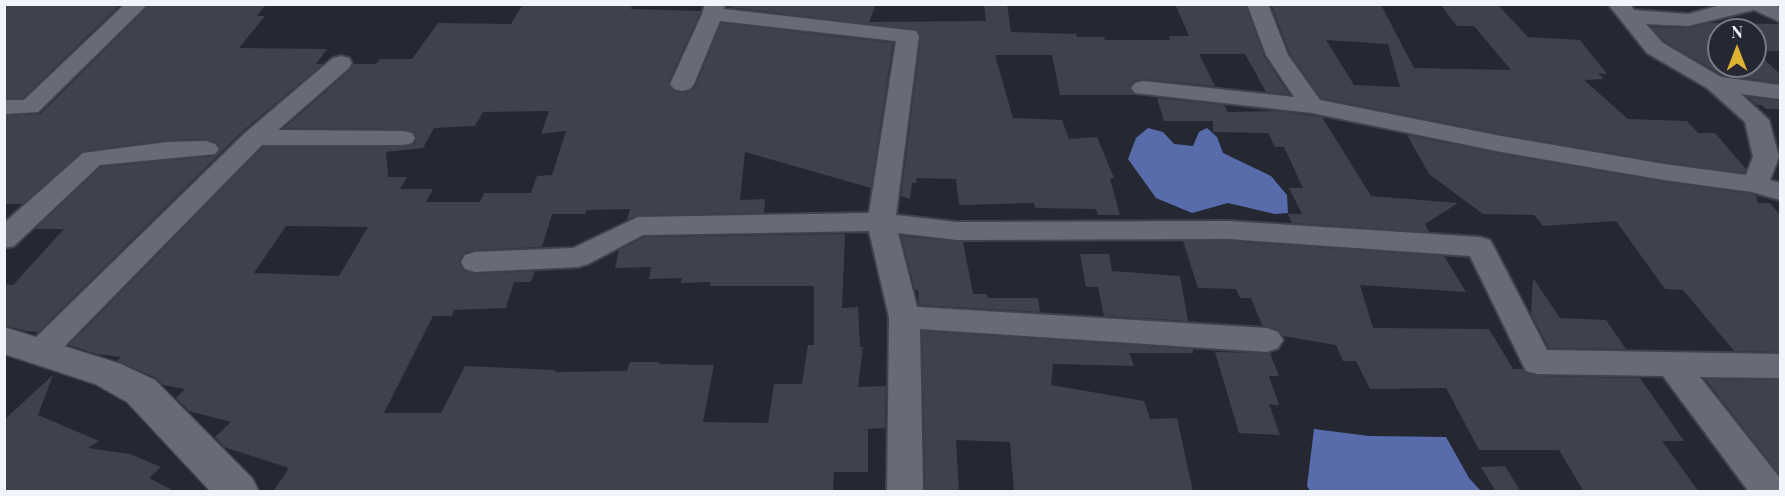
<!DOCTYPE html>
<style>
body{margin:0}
#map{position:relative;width:1785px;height:496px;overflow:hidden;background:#252832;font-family:"Playfair Display",serif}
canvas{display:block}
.frame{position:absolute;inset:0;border:6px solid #f2f4fb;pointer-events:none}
.north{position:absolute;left:1707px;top:18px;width:60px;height:60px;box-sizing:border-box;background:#252832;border:2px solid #777a82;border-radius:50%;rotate:0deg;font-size:16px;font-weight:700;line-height:24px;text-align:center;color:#f2f4fb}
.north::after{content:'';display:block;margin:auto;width:21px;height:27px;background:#dcb233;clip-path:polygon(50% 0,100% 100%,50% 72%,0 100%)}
</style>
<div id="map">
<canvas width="1785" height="496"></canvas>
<div class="frame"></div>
<div class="north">N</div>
</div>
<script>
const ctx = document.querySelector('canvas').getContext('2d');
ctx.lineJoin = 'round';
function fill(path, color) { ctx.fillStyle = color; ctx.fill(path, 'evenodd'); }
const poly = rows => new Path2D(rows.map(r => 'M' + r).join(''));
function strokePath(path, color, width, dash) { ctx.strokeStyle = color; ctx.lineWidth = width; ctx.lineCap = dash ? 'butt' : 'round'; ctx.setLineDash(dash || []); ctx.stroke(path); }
const water = poly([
 [1148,128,1163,132,1174,144,1193,146,1199,132,1207,128,1217,137,1223,153,1271,176,1287,195,1288,213,1275,214,1228,203,1192,213,1156,198,1128,159,1136,138],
 [1314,429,1369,436,1446,437,1469,478,1481,491,1310,491,1307,486]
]);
const building = poly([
 [4,4,121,4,23,98,4,98],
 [266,4,257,16,265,16,239,48,327,49,316,64,323,64,244,130,38,332,25,331,4,325,4,284,13,285,64,229,35,229,101,167,215,156,221,149,216,142,206,139,167,140,83,151,23,204,4,204,4,116,40,114,149,6],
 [523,4,632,4,631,9,701,11,668,83,672,90,681,93,691,91,696,85,721,23,893,43,871,188,745,152,740,200,765,199,764,213,638,215,627,220,630,209,587,210,585,214,552,214,542,247,475,250,464,253,459,261,464,271,475,274,535,271,531,282,514,282,506,308,454,310,452,316,433,316,384,413,441,413,465,366,556,370,555,372,627,371,630,362,659,362,659,364,714,365,703,422,768,423,774,384,802,384,808,345,814,345,814,286,710,286,710,282,681,283,682,278,649,279,651,267,615,268,619,250,644,237,845,234,842,308,858,307,860,347,863,347,858,387,886,386,885,428,868,429,868,472,834,472,833,492,273,492,289,468,224,447,215,437,231,422,189,411,176,398,185,389,163,385,156,378,117,361,121,357,96,354,69,345,263,147,403,147,414,144,417,139,414,132,403,129,284,128,350,70,354,64,376,64,380,59,412,59,438,23,511,24],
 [549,111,541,134,566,131,552,175,537,176,531,193,484,193,480,202,426,202,433,189,400,189,407,177,388,177,386,152,423,148,434,128,475,126,483,112],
 [286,226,368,227,339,276,254,273],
 [731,4,876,4,869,22,986,21,984,4,1007,4,1011,32,1076,34,1077,37,1104,37,1105,40,1170,40,1169,36,1189,36,1176,6,1245,4,1264,56,1289,94,1266,92,1245,54,1199,54,1215,86,1142,79,1134,81,1129,87,1135,95,1060,95,1052,55,995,55,1013,118,1062,120,1069,139,1097,137,1114,178,1110,179,1120,215,1098,215,1096,209,1035,208,1034,203,959,205,956,179,916,178,917,183,912,183,910,199,901,196,921,36,918,30,729,7],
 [1271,4,1381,5,1414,68,1511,70,1474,26,1457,26,1440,4,1497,4,1528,37,1580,40,1607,74,1598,73,1604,79,1584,80,1628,119,1687,121,1698,133,1715,133,1746,169,1745,173,1664,162,1501,134,1321,98,1290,54],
 [1326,40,1388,44,1400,87,1354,85],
 [1710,23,1780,24,1780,51,1755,51,1780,74,1780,83,1722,75,1664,41,1651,27,1688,28],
 [1719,30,1755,30,1755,66,1719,66],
 [1748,97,1780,101,1780,109,1766,109,1761,105,1757,105],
 [1157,98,1224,105,1228,112,1276,111,1322,117,1371,196,1458,203,1425,224,1429,232,1292,223,1288,214,1302,214,1289,188,1303,188,1284,147,1275,147,1268,133,1213,132,1213,121,1164,121],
 [1407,135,1501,154,1664,182,1752,194,1756,196,1758,203,1770,203,1780,215,1780,352,1734,351,1683,290,1665,289,1616,221,1543,226,1534,215,1483,214,1429,174],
 [901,236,963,242,973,294,987,294,988,298,1038,298,1040,312,919,305,918,290,915,290],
 [1183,241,1228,241,1444,256,1466,292,1360,285,1373,328,1489,329,1513,369,1523,369,1525,373,1537,376,1640,378,1684,441,1662,441,1699,492,1584,492,1559,450,1479,450,1446,388,1370,389,1356,361,1343,361,1336,345,1283,336,1279,330,1262,325,1251,298,1240,298,1236,289,1198,288],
 [1080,254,1109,254,1112,271,1180,276,1188,321,1104,316,1098,287,1086,287],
 [1533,278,1560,318,1606,320,1626,349,1549,348,1531,314],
 [922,331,1193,349,1193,353,1129,353,1134,366,1053,364,1051,385,1144,401,1150,419,1177,418,1193,492,1014,492,1010,442,956,440,959,492,925,492],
 [1215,352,1270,353,1279,376,1269,376,1279,405,1269,404,1280,435,1239,433],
 [53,375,38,415,99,441,88,448,130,454,161,467,149,478,176,492,4,492,4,420],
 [1705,379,1780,380,1780,475],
 [1505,466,1521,492,1496,492,1481,467]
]);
const minor = poly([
 [125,4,148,4,38,112,4,114,4,100,24,100,125,4],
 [705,4,725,4,724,9,916,31,919,36,896,215,957,222,1228,221,1480,237,1490,240,1494,247,1547,350,1780,354,1780,378,1700,377,1780,478,1780,492,1749,492,1663,376,1537,374,1526,371,1470,256,1228,239,957,240,898,233,917,307,1267,328,1278,332,1283,340,1278,348,1267,352,920,329,923,492,887,492,889,317,869,231,643,235,588,264,578,267,475,272,465,269,461,262,465,255,475,252,573,248,638,217,869,213,896,41,720,21,694,84,690,89,682,91,674,89,670,84,702,14,705,4],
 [1247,4,1268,4,1288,55,1320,100,1501,136,1664,164,1746,175,1753,157,1745,122,1707,88,1647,53,1608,4,1630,4,1634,10,1688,14,1725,4,1774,4,1780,8,1780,22,1754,10,1688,26,1646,24,1663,43,1721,77,1780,85,1780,99,1741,94,1769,120,1779,157,1770,180,1780,183,1780,200,1752,192,1664,180,1501,152,1312,113,1135,93,1131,88,1135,83,1143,81,1294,97,1266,55,1247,4],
 [341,56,349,58,352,63,349,68,278,130,403,131,412,133,415,138,412,143,403,145,262,145,52,359,41,363,30,359,25,351,30,343,246,132,333,58,341,56],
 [206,141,215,144,219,149,215,154,100,165,14,246,4,248,4,223,83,153,167,142,206,141]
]);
const tertiary = poly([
 [4,327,121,364,155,380,253,479,259,492,211,492,127,402,95,384,4,354,4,327]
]);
fill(water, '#586cac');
fill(building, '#3e424d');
strokePath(minor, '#40434c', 4);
strokePath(tertiary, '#40434c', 3);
fill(minor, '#676b77');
fill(tertiary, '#676b77');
</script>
